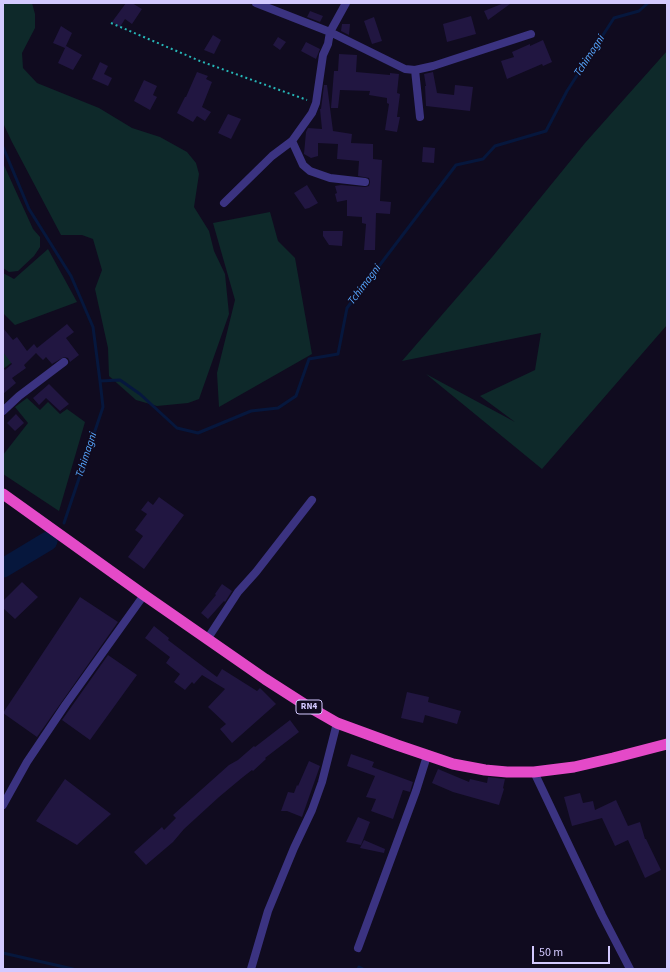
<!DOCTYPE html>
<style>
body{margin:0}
#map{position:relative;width:670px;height:972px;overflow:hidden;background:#100b1f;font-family:"Source Sans 3",sans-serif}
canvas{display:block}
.frame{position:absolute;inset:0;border:4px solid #d3c9ff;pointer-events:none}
.scale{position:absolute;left:532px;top:946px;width:78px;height:18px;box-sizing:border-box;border:2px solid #d3c9ff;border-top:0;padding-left:5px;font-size:12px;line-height:14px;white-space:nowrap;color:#d3c9ff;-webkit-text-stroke:3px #100b1f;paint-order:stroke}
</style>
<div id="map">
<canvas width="670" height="972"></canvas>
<div class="frame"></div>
<div class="scale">50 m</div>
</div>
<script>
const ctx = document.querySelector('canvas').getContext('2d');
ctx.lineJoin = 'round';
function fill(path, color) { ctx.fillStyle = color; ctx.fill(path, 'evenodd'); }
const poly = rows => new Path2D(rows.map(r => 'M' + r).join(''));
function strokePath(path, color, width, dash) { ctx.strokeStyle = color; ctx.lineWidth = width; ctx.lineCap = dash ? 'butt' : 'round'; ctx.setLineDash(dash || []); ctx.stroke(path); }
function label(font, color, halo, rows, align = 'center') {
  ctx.font = font + ' "Source Sans 3",sans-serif'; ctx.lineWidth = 3; ctx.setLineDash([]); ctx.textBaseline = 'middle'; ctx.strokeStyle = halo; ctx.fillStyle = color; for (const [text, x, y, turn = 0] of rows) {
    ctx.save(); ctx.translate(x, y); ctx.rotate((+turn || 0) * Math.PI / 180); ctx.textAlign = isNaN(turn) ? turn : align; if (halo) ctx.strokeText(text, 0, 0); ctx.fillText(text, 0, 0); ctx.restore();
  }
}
const green = poly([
 [3,3,32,3,35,14,35,28,22,53,23,68,37,83,99,108,132,128,160,137,187,152,196,163,199,174,194,207,209,231,214,251,225,274,229,314,199,399,188,403,157,406,136,400,109,376,108,348,95,289,102,270,93,239,82,235,61,235,12,142,3,123],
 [667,51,667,325,542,469,426,374,515,422,480,396,535,370,541,333,402,361,493,256,585,143],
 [3,163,33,229,40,237,40,247,34,256,18,271,9,272,3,268],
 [270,212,278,241,295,258,312,354,219,407,217,373,235,300,213,223],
 [48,249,77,302,15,325,3,313,3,273,14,279],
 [3,348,22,355,3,369],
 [27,398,40,410,48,402,60,414,67,409,85,422,59,511,3,474,3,455,28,423,15,407]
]);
const stream = poly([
 [3,147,29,209,71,276,93,327,100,381],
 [64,523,103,407,100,381,120,380,140,394,177,428,198,433,251,411,278,408,296,396,309,359,338,354,347,308,456,165,483,159,495,146,546,131,567,91,614,18,639,11,648,3],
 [3,953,73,969],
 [358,969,359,967,363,969]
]);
const river = poly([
 [3,568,48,541]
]);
const building = poly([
 [126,3,132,3,142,9,132,24,125,19,120,27,112,22],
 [504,3,510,4,488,20,484,11],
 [310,11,323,16,320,22,307,17],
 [471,16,476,34,447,42,443,24],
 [374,17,382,41,372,44,364,21],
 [342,24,350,24,349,35,341,31],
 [61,26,72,33,65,48,53,43],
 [213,35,221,40,214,54,204,50],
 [278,37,286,42,280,50,273,45],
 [543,40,552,62,543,66,542,64,507,79,501,61,514,57,512,52,530,44,530,46],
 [306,42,320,49,316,59,301,51],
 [66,46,82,55,73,70,58,63],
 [339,54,357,55,356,72,390,75,390,73,399,74,397,93,400,94,397,117,400,117,397,132,385,130,389,104,387,103,387,98,369,95,370,91,340,90,338,108,331,108,334,71,338,71],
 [100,62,108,66,104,74,112,78,108,86,92,79],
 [197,72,208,76,206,79,212,82,202,107,211,112,205,121,197,116,193,122,177,113,185,97,186,97],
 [433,72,437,93,454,95,455,85,473,87,470,111,426,106,425,86,426,86,424,74],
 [144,80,157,86,153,95,157,97,150,110,134,101],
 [324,85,327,85,333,131,352,134,351,143,373,144,373,159,382,160,380,201,391,202,390,214,376,213,375,250,364,250,366,224,362,223,362,217,347,216,347,200,337,202,335,194,337,193,335,186,341,185,365,187,369,186,370,182,369,178,358,176,359,161,337,159,338,144,318,143,318,156,311,158,304,154,306,132,308,128,322,129,320,109,321,109],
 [228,114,241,119,231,139,218,133],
 [423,147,435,148,434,163,422,162],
 [307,185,318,203,309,208,305,209,294,193],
 [323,231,343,231,342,246,329,245,323,236],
 [67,324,74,332,66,338,79,355,70,362,68,358,64,357,52,364,46,357,43,360,36,353,24,365,26,368,12,378,16,383,3,394,3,368,5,370,12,364,3,352,3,328,13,340,17,337,27,351,34,344,37,348],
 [49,384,69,404,60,411,46,398,39,405,33,398],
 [16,414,24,423,15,431,7,423],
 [159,497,184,515,144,569,128,557,143,536,135,530,147,514,141,510,148,501,153,505],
 [22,582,38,597,15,619,3,608,3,601],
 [222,584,232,591,225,602,224,601,208,619,201,613,216,595,215,594],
 [80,597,118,622,37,737,3,713],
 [154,626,169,638,168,640,217,677,222,669,257,691,260,688,276,704,232,743,220,729,226,724,208,707,225,689,202,675,194,684,192,682,185,690,174,682,180,674,166,663,170,657,145,638],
 [108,655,137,675,90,740,62,720],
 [407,692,429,697,428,702,461,711,457,724,425,715,423,723,401,718],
 [290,720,299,732,265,758,266,759,253,771,252,770,243,777,219,797,184,829,173,842,146,865,134,852,162,827,164,830,176,818,173,815,229,765,238,760,254,746,255,747],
 [351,754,374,762,372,767,413,782,410,792,403,790,393,819,371,811,376,799,366,797,375,776,347,766],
 [309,761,320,766,302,817,287,811,281,811,288,792,294,793,297,785,298,786],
 [438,769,469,782,470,779,487,783,488,777,505,779,503,788,504,789,499,805,453,792,432,783],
 [65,779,111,814,77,845,36,821],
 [580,793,583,803,593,801,595,810,616,800,628,826,640,822,645,839,646,839,661,870,645,878,628,840,615,846,602,818,572,826,564,797],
 [358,817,370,822,361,845,346,842],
 [364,840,385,849,384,853,360,848]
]);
const path = poly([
 [111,23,200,61,307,100]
]);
const minor = poly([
 [256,3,330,32,405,69,415,70,433,66,531,34],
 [415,70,420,117],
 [292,141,303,165,310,171,330,178,365,182],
 [224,203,272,156,292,141,312,113,316,103,323,55,328,44,330,32,346,3],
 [3,411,19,396,64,362],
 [208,638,238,592,256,572,312,500],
 [534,772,602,915,630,969],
 [3,805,27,762,66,704,144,595],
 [358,948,416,791,427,756],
 [251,969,268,911,294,848,312,810,322,782,337,723]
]);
const trunk = poly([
 [3,494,144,595,265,679,304,704,337,723,397,745,453,764,485,770,507,772,534,772,574,767,613,758,667,744]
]);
const shields = [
 [309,707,26]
];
const shieldNames = [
 ["RN4",309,707]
];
const waterNames = [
 ["Tchimagni",590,56,-57],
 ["Tchimagni",365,285,-53],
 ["Tchimagni",87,455,-72]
];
fill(green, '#0e292a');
strokePath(stream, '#06173d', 3);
strokePath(river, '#06173d', 19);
fill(building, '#211641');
strokePath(path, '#26b6b7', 2, [2, 3]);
strokePath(minor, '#3b3381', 8);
strokePath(trunk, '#e44ac8', 11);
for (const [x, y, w] of shields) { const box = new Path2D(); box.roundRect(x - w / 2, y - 7, w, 14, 3); ctx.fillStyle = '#100b1f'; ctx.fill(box); strokePath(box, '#d3c9ff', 1); }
label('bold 9px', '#d3c9ff', null, shieldNames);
label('italic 11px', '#57a7ff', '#100b1f', waterNames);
</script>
